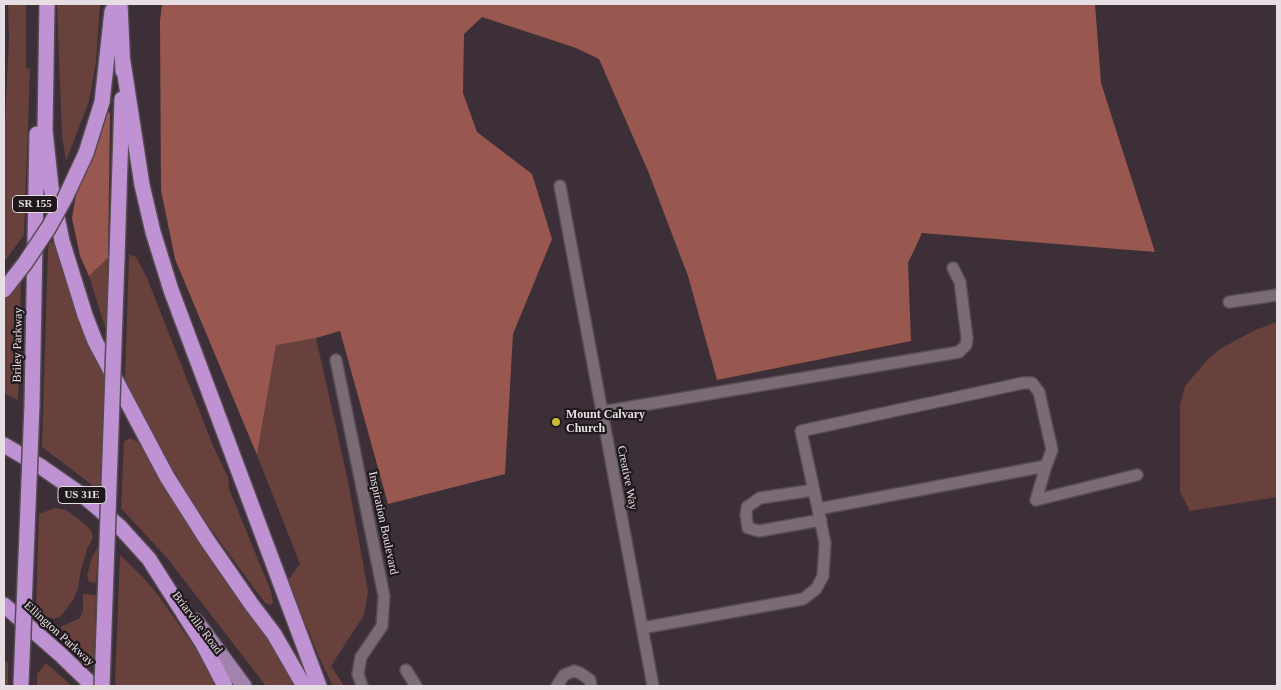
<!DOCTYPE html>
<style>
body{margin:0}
#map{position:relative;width:1281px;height:690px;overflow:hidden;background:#3c2f37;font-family:Georgia,serif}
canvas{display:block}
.frame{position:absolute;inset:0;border:5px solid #e6dee3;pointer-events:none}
</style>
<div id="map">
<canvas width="1281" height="690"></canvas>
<div class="frame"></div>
</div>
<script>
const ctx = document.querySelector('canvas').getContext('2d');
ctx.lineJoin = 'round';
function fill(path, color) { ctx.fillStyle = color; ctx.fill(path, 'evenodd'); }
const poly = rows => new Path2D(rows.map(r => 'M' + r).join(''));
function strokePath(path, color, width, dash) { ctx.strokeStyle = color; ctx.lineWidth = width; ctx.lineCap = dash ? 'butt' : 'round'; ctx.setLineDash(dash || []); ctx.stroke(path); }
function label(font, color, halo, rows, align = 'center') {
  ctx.font = font + ' Georgia,serif'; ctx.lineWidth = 4.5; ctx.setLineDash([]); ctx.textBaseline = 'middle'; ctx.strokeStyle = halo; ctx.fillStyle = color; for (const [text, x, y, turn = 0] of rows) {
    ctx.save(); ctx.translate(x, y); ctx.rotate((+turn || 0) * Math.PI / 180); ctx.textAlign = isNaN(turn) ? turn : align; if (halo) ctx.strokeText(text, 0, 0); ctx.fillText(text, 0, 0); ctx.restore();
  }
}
const green = poly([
 [8,4,26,4,26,68,30,69,24,235,4,262,4,145,9,38],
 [57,4,100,4,96,62,89,101,66,161,62,136],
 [51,242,55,243,87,336,104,375,100,491,42,447,48,250,49,243],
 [129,254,136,257,147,278,214,448,228,477,229,489,271,591,273,603,270,605,265,603,202,517,181,484,125,381],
 [108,258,106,330,89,276],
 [21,276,18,400,4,393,4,295],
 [1277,322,1277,497,1190,511,1180,492,1180,404,1185,386,1208,359,1220,349,1255,330],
 [316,338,348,481,368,591,364,615,331,666,344,686,333,686,319,657,288,580,300,564,257,455,276,344],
 [129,438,138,442,161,480,267,635,296,686,266,686,167,558,121,508,124,442],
 [55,508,66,510,81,521,91,530,93,538,87,549,81,570,78,588,73,600,61,616,54,619,44,615,36,604,39,514],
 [98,547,96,583,89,582,87,576,92,557],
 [120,555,144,578,161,599,197,651,216,686,117,686,115,684],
 [83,594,96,595,94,666,71,642,63,633,61,627,80,618,83,610],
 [4,660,8,663,8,686,4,686],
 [46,663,72,686,37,686,37,674]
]);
const forest = poly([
 [162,4,1095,4,1101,83,1155,252,922,233,908,263,911,341,717,380,688,276,648,171,599,59,576,48,482,17,464,34,463,93,477,132,532,174,552,239,513,334,505,474,388,504,340,331,316,338,276,345,257,455,175,259,161,190,160,21],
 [107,112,110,113,108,258,89,276,80,256,72,218,77,189,91,157]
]);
const minor = poly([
 [560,186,653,686],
 [1229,302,1277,295],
 [336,360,384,596,382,626,361,657,358,674,362,686],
 [601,412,959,352,966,345,967,338,960,282,953,268],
 [814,490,760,498,747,507,746,515,748,528,759,531,821,520],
 [818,509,801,431,1023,383,1032,383,1039,392,1052,450,1046,466],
 [642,628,803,599,816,589,823,576,825,543,818,509,1046,466,1036,500,1137,475],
 [406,670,416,686],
 [557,686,564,675,574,671,580,673,590,680,591,686]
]);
const major = poly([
 [196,621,244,686]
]);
const highway = poly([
 [47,4,45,130,51,187,62,241,85,315,95,341,167,477,207,540,252,605,274,634,304,686],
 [120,4,123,71],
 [123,62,142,185,153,232,171,290,319,686],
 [102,102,112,11],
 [117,258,122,99],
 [32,405,37,134],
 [4,445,40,466,86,498,120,527,149,559,203,644,225,686],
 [4,605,61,655,93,686]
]);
const highwayBridge = poly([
 [4,290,25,263,49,227,65,198,86,153,102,102],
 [21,684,32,405],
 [102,686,117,258]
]);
const markers = [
 [556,422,5,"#ccb938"]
];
const shields = [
 [35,204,45],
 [82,495,48]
];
const shieldNames = [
 ["SR 155",35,204],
 ["US 31E",82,495]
];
const streetNames = [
 ["Briley Parkway",18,345,-89],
 ["Creative Way",627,478,79],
 ["Inspiration Boulevard",383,523,78],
 ["Briarville Road",197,623,53],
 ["Ellington Parkway",59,634,42]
];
const poiNames = [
 ["Mount Calvary",566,415],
 ["Church",566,429]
];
fill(green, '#68413c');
fill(forest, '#985850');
strokePath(minor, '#554b51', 14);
strokePath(major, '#554b51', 18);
strokePath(highway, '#554b51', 18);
strokePath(minor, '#7a6b75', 11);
strokePath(major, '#a382ae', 15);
strokePath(highway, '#bf92d4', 15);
strokePath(highwayBridge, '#554b51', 18, []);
strokePath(highwayBridge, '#bf92d4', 15);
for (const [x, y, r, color] of markers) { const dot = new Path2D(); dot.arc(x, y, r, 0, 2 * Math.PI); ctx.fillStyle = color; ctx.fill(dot); strokePath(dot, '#1f191d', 2); }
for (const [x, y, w] of shields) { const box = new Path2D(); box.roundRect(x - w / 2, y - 8.5, w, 17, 4); ctx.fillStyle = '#1f191d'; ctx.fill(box); strokePath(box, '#e6dee3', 1); }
label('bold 11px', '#e6dee3', null, shieldNames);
label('12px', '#e6dee3', '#1f191d', streetNames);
label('bold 12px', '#e6dee3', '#1f191d', poiNames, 'left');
</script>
